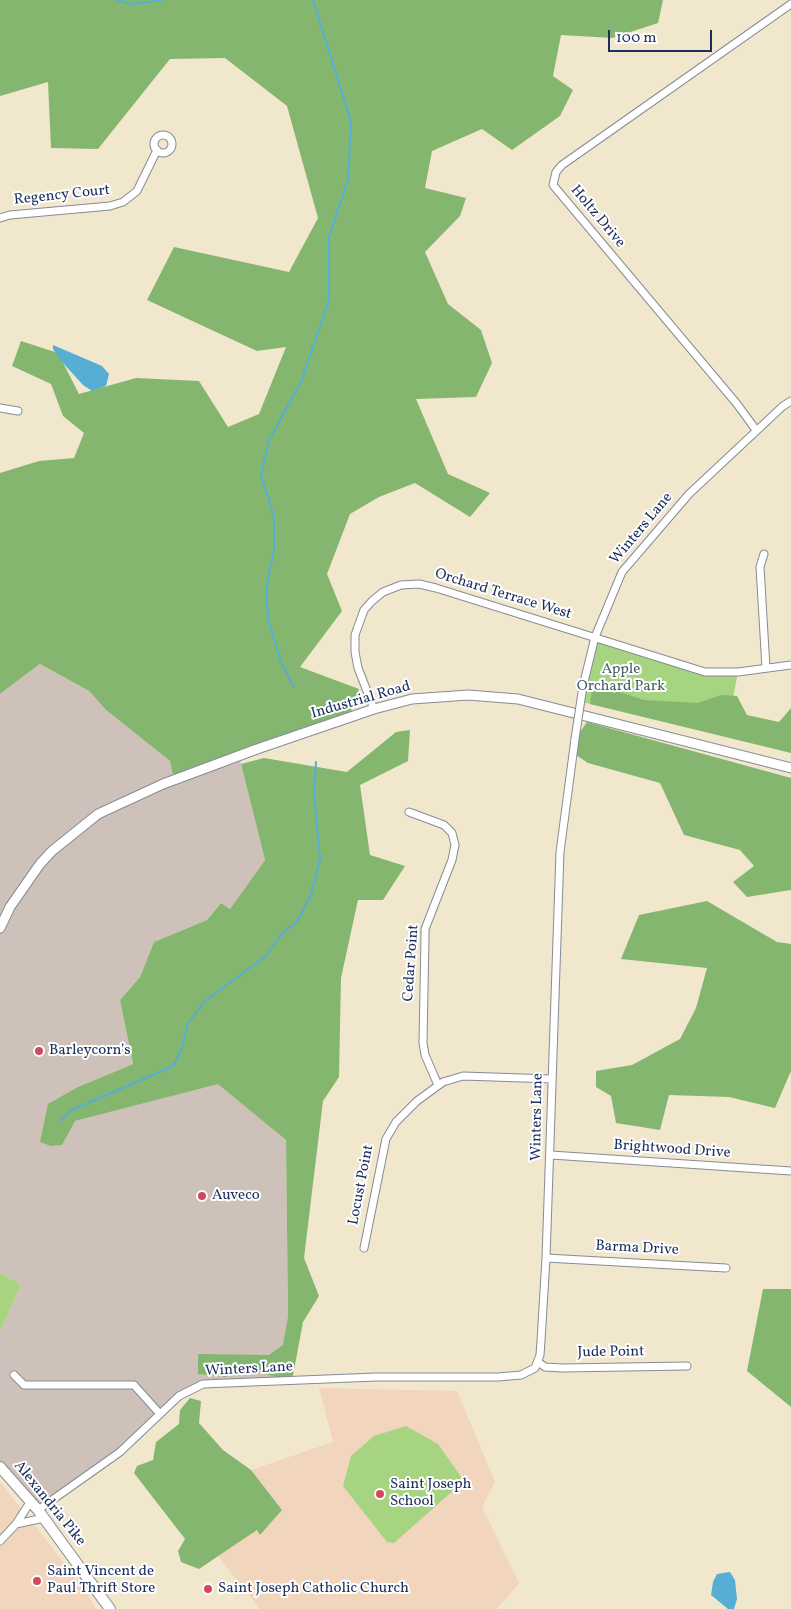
<!DOCTYPE html>
<meta charset="utf-8">
<style>
body{margin:0}
#map{position:relative;width:791px;height:1609px;overflow:hidden;background:#f1e7cd;font-family:Vollkorn,serif}
canvas{display:block}
.scale{position:absolute;left:608px;top:30px;width:104px;height:22px;box-sizing:border-box;border:2px solid #1b2f5e;border-top:0;padding-left:6px;font-size:15px;line-height:18px;white-space:nowrap;color:#1b2f5e;-webkit-text-stroke:4px #fff;paint-order:stroke}
</style>
<div id="map">
<canvas width="791" height="1609"></canvas>
<div class="scale">100 m</div>
</div>
<script>
const ctx = document.querySelector('canvas').getContext('2d');
ctx.lineJoin = 'round';
function fill(path, color) { ctx.fillStyle = color; ctx.fill(path, 'evenodd'); }
const poly = rows => new Path2D(rows.map(r => 'M' + r).join(''));
function strokePath(path, color, width, dash) { ctx.strokeStyle = color; ctx.lineWidth = width; ctx.lineCap = dash ? 'butt' : 'round'; ctx.setLineDash(dash || []); ctx.stroke(path); }
function label(font, color, halo, rows, align = 'center') {
  ctx.font = font + ' Vollkorn,serif'; ctx.lineWidth = 4; ctx.setLineDash([]); ctx.textBaseline = 'middle'; ctx.strokeStyle = halo; ctx.fillStyle = color; for (const [text, x, y, turn = 0] of rows) {
    ctx.save(); ctx.translate(x, y); ctx.rotate((+turn || 0) * Math.PI / 180); ctx.textAlign = isNaN(turn) ? turn : align; if (halo) ctx.strokeText(text, 0, 0); ctx.fillText(text, 0, 0); ctx.restore();
  }
}
const built = poly([
 [319,1388,457,1391,495,1482,482,1507,519,1583,497,1609,260,1609,218,1556,257,1530,260,1535,282,1510,251,1470,333,1442],
 [0,1482,84,1588,96,1609,0,1609]
]);
const industrial = poly([
 [40,664,89,691,106,710,170,761,239,756,265,860,230,909,221,903,207,920,154,942,140,977,120,1000,133,1064,78,1087,75,1121,219,1083,286,1140,288,1317,292,1381,236,1382,189,1390,120,1452,38,1510,0,1467,0,1332,21,1284,0,1273,0,694]
]);
const green = poly([
 [595,637,694,669,738,672,726,736,582,702],
 [0,1273,21,1284,0,1332],
 [406,1426,438,1444,464,1481,394,1543,387,1542,343,1486,351,1456,374,1436]
]);
const forest = poly([
 [0,0,663,0,658,23,612,38,561,35,553,76,573,90,560,116,512,150,482,129,432,151,425,188,466,198,460,216,425,252,448,304,481,330,492,363,476,397,416,399,448,474,490,493,470,517,415,483,379,497,350,514,327,574,342,611,300,667,359,689,349,717,174,779,170,761,106,710,89,691,40,664,0,694,0,473,39,461,74,458,84,433,63,416,51,384,12,366,21,341,58,353,79,394,136,378,199,381,228,427,259,414,286,347,257,351,147,300,174,247,289,272,318,218,287,106,225,58,170,59,98,149,51,148,48,82,0,96],
 [593,683,644,700,698,703,721,695,737,696,747,715,779,722,791,708,791,753,590,704],
 [587,722,791,778,791,890,747,897,733,882,754,866,740,850,684,835,660,783,588,763,573,753,575,739],
 [410,730,408,761,360,785,370,855,405,866,383,900,358,900,341,978,339,1077,323,1101,304,1258,319,1296,303,1322,292,1381,249,1370,230,1369,226,1377,198,1374,198,1354,269,1355,283,1345,288,1317,286,1140,218,1084,75,1121,62,1145,51,1146,40,1142,48,1104,78,1087,133,1064,120,1000,140,977,154,942,207,920,221,903,230,909,265,860,241,764,264,758,347,772,396,732],
 [707,901,777,942,791,944,791,1071,775,1108,729,1097,669,1095,660,1130,616,1123,611,1096,596,1087,596,1071,632,1065,680,1039,696,1008,707,968,621,959,639,915],
 [763,1289,791,1289,791,1407,747,1371],
 [190,1398,201,1401,199,1423,223,1450,251,1470,282,1510,260,1535,257,1530,199,1569,181,1562,178,1551,185,1539,134,1473,137,1466,153,1460,156,1442,179,1424,180,1410]
]);
const water = poly([
 [53,345,102,366,109,374,106,386,92,391,83,385,63,363,53,349],
 [730,1572,735,1580,737,1599,734,1609,728,1609,711,1595,713,1582,717,1574]
]);
const stream = poly([
 [116,0,132,4,163,0],
 [294,687,281,662,268,618,266,590,274,549,274,517,261,475,269,440,301,382,329,300,329,237,348,180,351,122,313,0],
 [61,1121,70,1111,173,1066,182,1049,187,1025,205,1001,265,957,281,935,298,920,311,895,320,859,314,793,316,762]
]);
const minor = poly([
 '154 144a9 9 0 1 1 18 0a9 9 0 1 1-18 0Z',
 [0,218,10,215,110,206,123,202,137,191,157,150],
 [0,408,18,411],
 [756,430,737,404,553,185,556,172,562,165,791,4],
 [764,554,760,567,766,668],
 [583,686,595,637,622,572,689,494,783,406,791,401],
 [374,709,358,668,355,652,355,635,364,610,372,601,383,592,401,585,419,584,436,588,705,672,738,672,791,665],
 [409,812,444,825,452,833,455,845,452,860,425,929,425,937,423,1043,425,1055,438,1085],
 [551,1155,791,1171],
 [364,1248,386,1139,396,1122,417,1101,443,1082,463,1076,552,1079],
 [546,1258,726,1268],
 [538,1362,545,1367,563,1368,687,1366],
 [14,1375,24,1385,134,1385,160,1414],
 [38,1510,120,1452,179,1396,203,1384,376,1377,498,1377,521,1375,535,1368,540,1355,541,1341,546,1258,560,852,575,739],
 [16,1524,44,1518],
 [0,1541,16,1524,31,1501]
]);
const major = poly([
 [0,928,10,907,40,864,52,851,98,814,163,784,257,749,374,709,412,699,468,695,518,699,791,768]
]);
const highway = poly([
 [0,1467,38,1510,110,1609]
]);
const minorBridge = poly([
 [575,739,583,686]
]);
const markers = [
 [39,1051,5,"#d1495b"],
 [202,1196,5,"#d1495b"],
 [380,1494,5,"#d1495b"],
 [37,1581,5,"#d1495b"],
 [208,1589,5,"#d1495b"]
];
const streetNames = [
 ["Regency Court",62,196,-6],
 ["Holtz Drive",597,217,50],
 ["Winters Lane",642,529,-50],
 ["Orchard Terrace West",503,595,17],
 ["Industrial Road",361,701,-16],
 ["Cedar Point",412,963,-86],
 ["Winters Lane",538,1117,-89],
 ["Brightwood Drive",672,1150,4],
 ["Locust Point",362,1185,-79],
 ["Barma Drive",637,1249,3],
 ["Jude Point",611,1353,-1],
 ["Winters Lane",249,1370,-3],
 ["Alexandria Pike",49,1504,51]
];
const parkNames = [
 ["Apple",621,670],
 ["Orchard Park",621,687]
];
const poiNames = [
 ["Barleycorn’s",49,1051],
 ["Auveco",212,1196],
 ["Saint Joseph",390,1485],
 ["School",390,1502],
 ["Saint Vincent de",47,1572],
 ["Paul Thrift Store",47,1589],
 ["Saint Joseph Catholic Church",218,1589]
];
fill(built, '#f1d5bd');
fill(industrial, '#cec1ba');
fill(green, '#a7d481');
fill(forest, '#85b66f');
fill(water, '#57aed4');
strokePath(stream, '#57aed4', 2);
strokePath(minor, '#868b96', 9);
strokePath(major, '#868b96', 11);
strokePath(highway, '#868b96', 12);
strokePath(minor, '#fff', 7);
strokePath(major, '#fff', 9);
strokePath(highway, '#fff', 10);
strokePath(minorBridge, '#868b96', 9, []);
strokePath(minorBridge, '#fff', 7);
for (const [x, y, r, color] of markers) { const dot = new Path2D(); dot.arc(x, y, r, 0, 2 * Math.PI); ctx.fillStyle = color; ctx.fill(dot); strokePath(dot, '#fff', 2); }
label('15px', '#1b2f5e', '#fff', streetNames);
label('15px', '#456168', '#fff', parkNames);
label('15px', '#1b2f5e', '#fff', poiNames, 'left');
</script>
